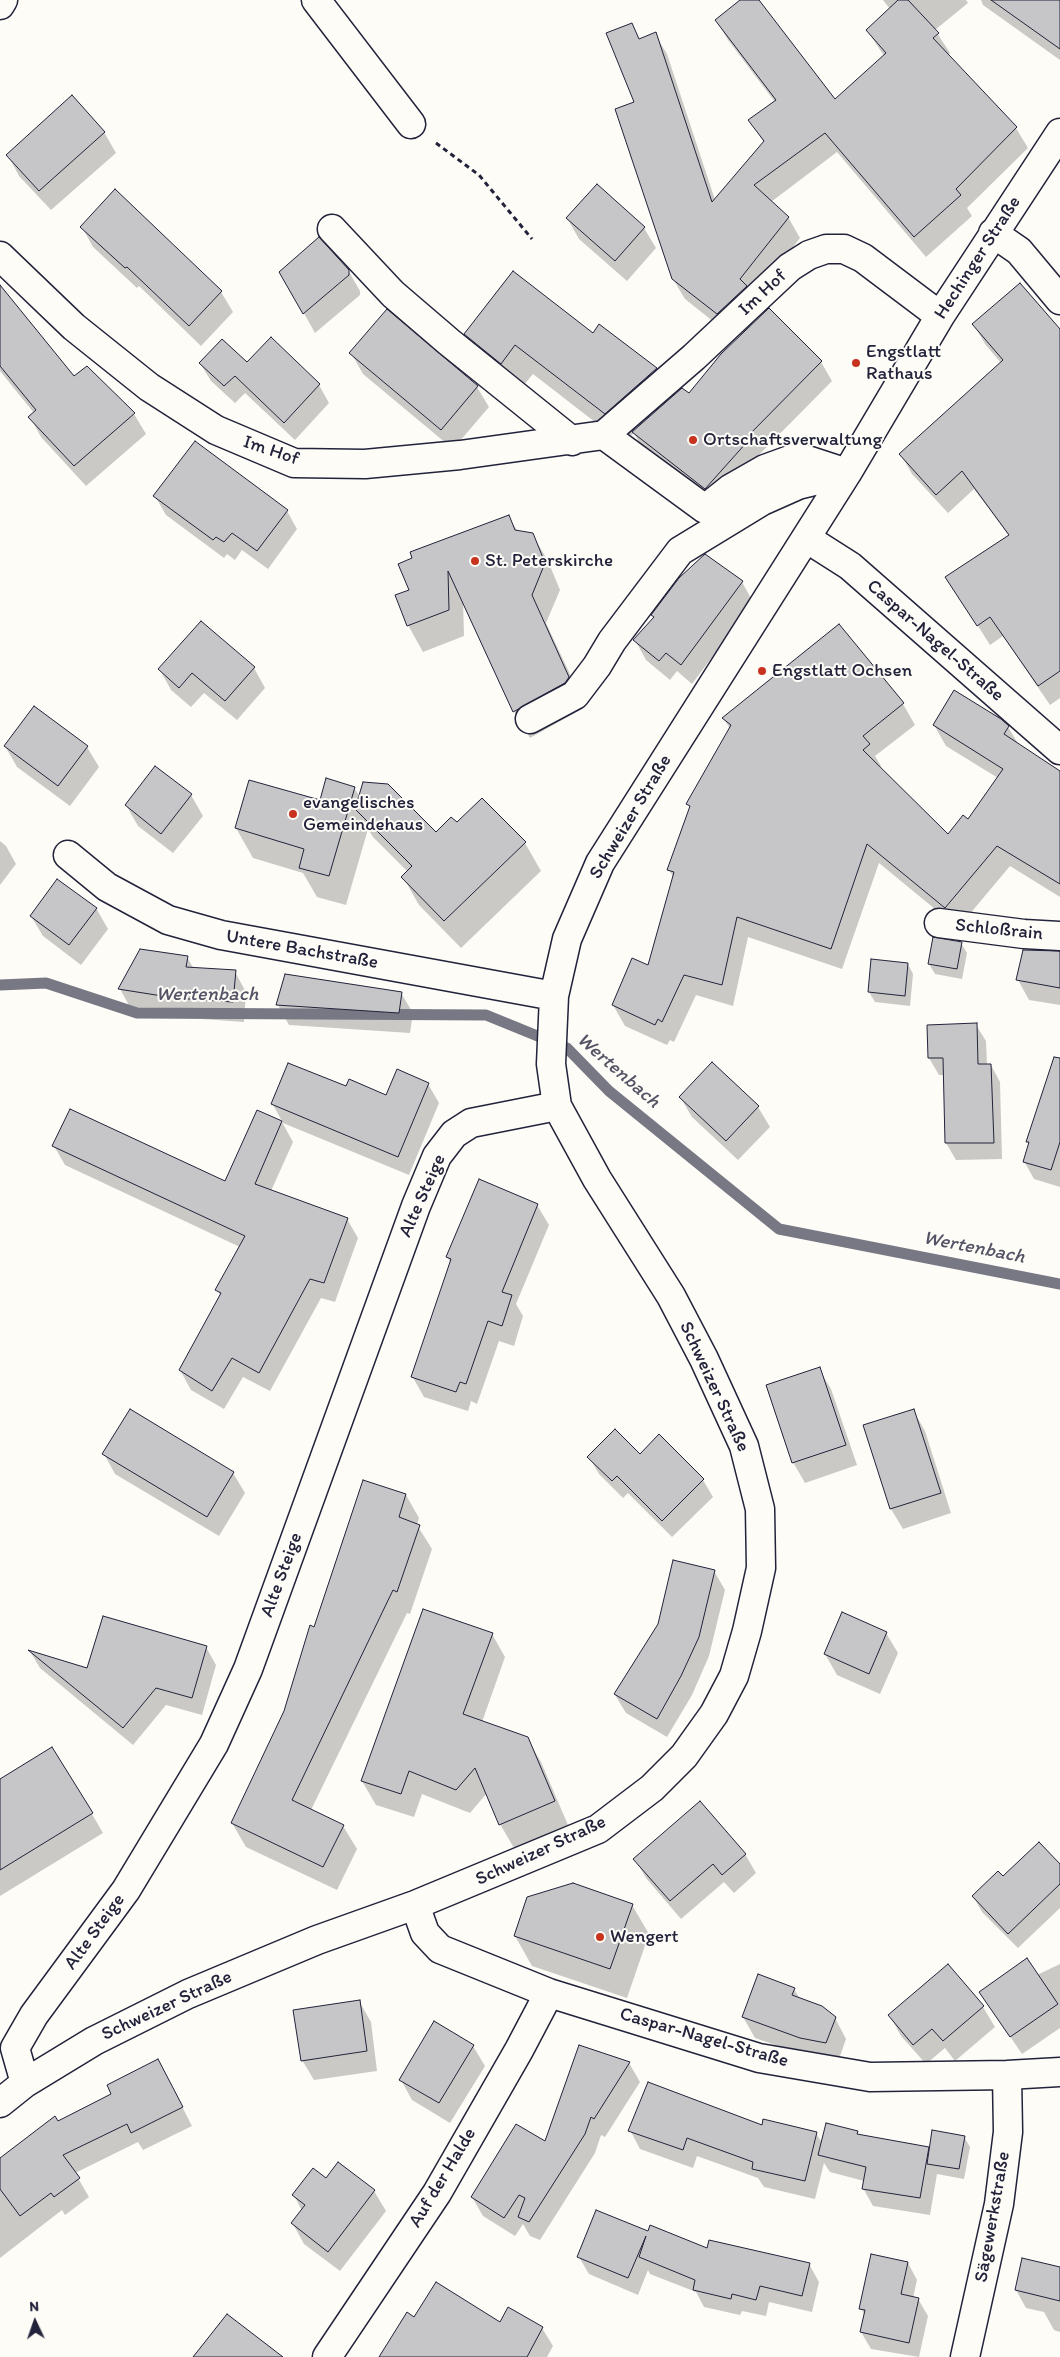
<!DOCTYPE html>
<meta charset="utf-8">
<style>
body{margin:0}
#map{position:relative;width:1060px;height:2357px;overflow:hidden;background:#fdfcf7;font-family:Itim,sans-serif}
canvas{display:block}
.north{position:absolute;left:10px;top:2297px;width:50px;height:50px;-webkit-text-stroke:4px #fdfcf7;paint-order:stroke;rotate:357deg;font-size:14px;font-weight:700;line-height:20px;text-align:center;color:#22223b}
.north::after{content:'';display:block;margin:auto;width:18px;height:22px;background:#22223b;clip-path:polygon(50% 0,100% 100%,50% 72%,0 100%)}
</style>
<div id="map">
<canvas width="1060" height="2357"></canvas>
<div class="north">N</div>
</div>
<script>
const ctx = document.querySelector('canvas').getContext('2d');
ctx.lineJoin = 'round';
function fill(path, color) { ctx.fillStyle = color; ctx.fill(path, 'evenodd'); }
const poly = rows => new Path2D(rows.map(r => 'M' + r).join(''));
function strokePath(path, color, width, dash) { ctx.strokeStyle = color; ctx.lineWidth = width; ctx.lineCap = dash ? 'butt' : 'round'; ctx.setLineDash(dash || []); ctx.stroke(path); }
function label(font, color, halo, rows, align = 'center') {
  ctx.font = font + ' Itim,sans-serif'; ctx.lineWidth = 4; ctx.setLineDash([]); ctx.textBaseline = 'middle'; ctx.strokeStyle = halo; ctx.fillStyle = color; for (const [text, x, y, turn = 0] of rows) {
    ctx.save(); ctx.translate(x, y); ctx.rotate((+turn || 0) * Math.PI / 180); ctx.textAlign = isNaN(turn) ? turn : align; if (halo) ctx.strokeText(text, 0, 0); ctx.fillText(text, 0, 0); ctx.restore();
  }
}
const shadow = poly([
 [742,0,757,0,835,101,884,56,867,30,890,9,883,0,966,0,968,3,935,30,950,53,948,55,1016,128,1028,148,967,208,972,216,926,257,837,152,771,202,788,217,800,238,753,298,729,334,685,299,673,279,636,103,631,24,640,40,655,34,667,54,715,200,764,143,750,120,775,102,728,40,716,20],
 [981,0,1060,0,1060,60,983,5],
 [104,132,116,153,51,210,19,176,8,155],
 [597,186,644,228,656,248,627,281,579,239,567,218],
 [115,191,221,292,233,312,201,346,139,286,137,288,93,247,82,227],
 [348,270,360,291,360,295,315,333,281,272],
 [0,303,74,378,87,368,134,414,146,434,86,486,41,437,30,417,34,413,0,371],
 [769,309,821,362,832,381,755,459,716,508,644,451,634,433,622,443,533,374,518,392,482,364,465,334,594,334,600,326,656,369,673,398,689,394],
 [974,325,1060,330,1060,698,1050,705,1003,636,990,645,947,577,1009,536,974,489,948,513,912,474,901,455,1001,363,985,344],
 [351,353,477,387,489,407,453,449,363,374],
 [200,363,247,364,319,385,329,403,295,440,245,393,235,403,211,381],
 [155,496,287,511,297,529,268,569,242,550,235,560,227,554,224,558,166,515],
 [509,517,518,532,532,534,548,561,560,590,546,623,584,704,580,710,530,738,514,711,463,600,464,636,423,652,408,625,410,591],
 [742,582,753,602,692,684,677,671,670,680,646,660,635,640],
 [839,625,903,704,915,725,875,756,881,766,879,768,948,836,969,821,998,778,946,746,934,725,1001,720,1008,727,1019,745,1060,773,1060,897,1010,866,958,928,879,863,842,969,748,937,733,1006,696,995,674,1042,670,1040,667,1045,625,1026,613,1005,648,967,674,878,669,870,690,808,688,804,730,729,724,719],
 [254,668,265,688,237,720,204,693,191,707,171,690,160,670],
 [5,746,87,747,99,767,70,806,17,767],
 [155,767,191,795,203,816,173,853,138,826,126,805],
 [354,788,360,797,436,834,457,824,525,843,541,871,461,948,419,905,403,877,408,872,373,837,368,829,346,905,317,897,303,873,253,858,236,828,321,802],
 [0,841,6,846,16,864,0,885],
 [96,908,108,929,81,965,43,936,31,916],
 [961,943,967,953,962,979,935,974,929,964],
 [1060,953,1060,1005,1029,1000,1018,980],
 [187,957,194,969,235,972,246,992,244,1022,187,1018,131,1009,120,989],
 [908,964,913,974,910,1006,875,1002,869,992],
 [401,993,413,1013,410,1033,289,1025,278,1005],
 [976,1025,986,1041,987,1065,991,1065,1000,1082,1002,1159,956,1160,946,1143,945,1075,939,1075,929,1058,929,1026],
 [1060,1080,1060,1187,1034,1179,1024,1161,1029,1145,1028,1142],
 [428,1084,439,1103,409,1175,283,1123,272,1103,347,1087,387,1096],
 [680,1097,758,1107,770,1127,738,1160,692,1117],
 [257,1112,282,1122,293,1142,271,1191,347,1219,358,1238,335,1302,321,1298,270,1391,243,1377,224,1409,191,1390,180,1370,221,1296,217,1290,240,1247,65,1165,54,1146,226,1183],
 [537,1205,549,1225,516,1304,523,1316,514,1346,499,1341,477,1404,471,1401,468,1411,424,1397,412,1376,451,1263,447,1257],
 [819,1369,831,1389,857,1465,805,1483,793,1462],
 [913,1410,925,1431,951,1513,903,1529,891,1509,865,1426],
 [104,1454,233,1473,245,1493,219,1536,115,1474],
 [640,1456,703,1480,713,1497,672,1537,628,1493,623,1498,599,1474,589,1457],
 [406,1495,419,1518,417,1525,432,1549,410,1614,407,1613,311,1810,343,1826,357,1849,337,1890,246,1847,232,1823,285,1712,315,1628],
 [714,1571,725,1590,709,1656,692,1695,667,1737,626,1713,615,1695],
 [886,1633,898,1653,880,1694,837,1675,825,1654],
 [492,1634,505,1657,482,1722,527,1738,541,1762,568,1825,514,1848,500,1824,487,1793,470,1813,422,1794,414,1817,376,1805,362,1781],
 [206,1647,216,1665,202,1715,166,1705,133,1745,40,1668,31,1653,88,1669],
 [0,1780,92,1814,103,1833,0,1896],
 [745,1854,756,1873,734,1893,724,1882,681,1919,646,1878,635,1859],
 [1060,1865,1060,1908,1018,1948,982,1912,973,1896,1003,1878],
 [632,1905,649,1934,627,1998,532,1966,515,1936],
 [1060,1964,1060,2028,1022,2054,980,1992,1037,1975],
 [948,1966,983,2007,995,2027,955,2061,945,2048,926,2064,901,2036,890,2016],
 [794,1989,800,1999,835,2018,846,2039,838,2062,813,2058,755,2038,743,2017],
 [359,2001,371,2022,377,2071,314,2080,302,2060],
 [473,2046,485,2066,450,2123,412,2100,401,2080],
 [629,2063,640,2082,605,2137,601,2135,595,2153,540,2240,530,2236,523,2224,515,2236,483,2216,472,2197,545,2143],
 [168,2079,192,2126,143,2150,138,2142,75,2173,89,2197,65,2215,62,2210,0,2258,0,2159,57,2122],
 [763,2127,816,2133,822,2143,857,2132,859,2136,928,2148,930,2151,964,2137,970,2147,964,2179,937,2174,930,2215,873,2206,863,2188,864,2181,830,2172,824,2163,815,2199,764,2187,758,2178,697,2156,693,2168,640,2149,630,2130],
 [326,2180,374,2191,386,2211,340,2271,304,2244,293,2224,302,2211,294,2195],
 [648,2233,708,2250,809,2264,819,2282,812,2312,769,2302,766,2316,742,2311,740,2315,704,2307,696,2292,650,2274,648,2270,638,2295,589,2274,579,2257],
 [908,2263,917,2280,913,2298,918,2299,928,2316,919,2357,871,2349,861,2332,865,2316,861,2308],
 [1060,2268,1060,2332,1054,2330,1044,2312,1026,2308,1016,2290],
 [542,2328,553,2346,547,2357,441,2357]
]);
const stream = poly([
 [0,985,46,983,137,1013,486,1015,567,1048,609,1091,779,1229,1060,1284]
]);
const building = poly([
 [740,0,759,0,835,99,886,53,866,30,898,0,908,0,939,33,933,38,1017,127,956,189,961,195,914,237,825,133,754,185,789,217,740,279,747,286,717,314,672,279,615,109,634,102,606,33,632,23,639,39,656,32,712,202,764,141,748,120,776,100,715,20,740,0],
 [991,0,1060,0,1060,49,991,0],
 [72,95,105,132,39,191,6,155,72,95],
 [597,184,645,227,615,261,566,218,597,184],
 [115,189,222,291,189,326,127,267,125,268,80,227,115,189],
 [319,237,349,270,349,275,303,314,279,272,319,237],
 [513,271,593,333,599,324,657,368,605,414,515,345,501,364,464,334,513,271],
 [1020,283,1060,329,1060,671,1038,686,990,617,977,626,945,577,1009,535,962,471,936,495,899,454,1003,360,972,324,1020,283],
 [0,285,74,376,87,366,135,413,74,466,28,417,36,410,0,366,0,285],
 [769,308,822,361,744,440,747,442,705,489,632,432,682,388,689,393,721,354,769,308],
 [387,309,478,386,441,430,349,353,387,309],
 [271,337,320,384,284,423,235,376,224,386,199,363,222,339,247,362,271,337],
 [195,441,288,510,257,551,232,533,224,542,216,537,213,540,153,496,195,441],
 [509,515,515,530,533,533,545,563,532,595,569,677,565,683,513,712,448,571,449,610,407,626,395,595,409,590,398,564,412,558,410,552,509,515],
 [705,554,743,581,681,665,666,653,659,661,633,640,654,617,651,615,679,578,705,554],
 [201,621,255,667,225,701,192,673,179,688,158,669,201,621],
 [839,624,904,703,863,736,870,744,863,750,948,834,963,815,968,819,1003,769,933,725,954,690,1001,719,1009,726,1004,734,1060,771,1060,884,997,846,945,908,867,844,831,949,737,917,722,985,684,975,662,1022,658,1019,655,1025,612,1005,632,958,648,965,674,872,667,870,690,806,686,804,731,725,722,718,839,624],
 [34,706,88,746,58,786,4,746,34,706],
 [155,766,192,794,161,834,125,805,155,766],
 [326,778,355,787,329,876,299,868,304,849,235,828,249,780,320,800,326,778],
 [363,782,388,784,436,832,451,817,457,822,482,798,526,842,444,921,401,877,412,866,355,809,363,782],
 [57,879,97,908,69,945,30,916,57,879],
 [933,937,962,942,957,969,928,964,933,937],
 [140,949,188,956,186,967,236,970,233,1002,175,998,118,989,140,949],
 [1023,950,1060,951,1060,988,1016,980,1023,950],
 [871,959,908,963,905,996,868,992,871,959],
 [285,974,402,992,399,1013,276,1005,285,974],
 [977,1023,978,1064,991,1064,994,1143,945,1143,943,1058,928,1058,927,1025,977,1023],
 [1054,1057,1060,1058,1060,1142,1051,1170,1023,1162,1029,1142,1026,1142,1054,1057],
 [712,1062,759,1106,726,1141,679,1097,712,1062],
 [288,1063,346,1086,349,1079,386,1095,397,1069,429,1083,398,1157,271,1104,288,1063],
 [70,1109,225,1181,257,1110,282,1121,255,1184,348,1218,324,1283,310,1279,259,1373,232,1358,212,1391,179,1370,221,1293,215,1290,245,1236,52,1146,70,1109],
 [479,1179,538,1204,502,1292,512,1295,502,1326,488,1321,466,1384,460,1382,456,1392,411,1377,451,1259,446,1257,479,1179],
 [820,1367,846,1445,792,1463,766,1385,820,1367],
 [130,1409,234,1472,207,1517,102,1454,130,1409],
 [914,1409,941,1493,890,1509,863,1425,914,1409],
 [615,1429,640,1454,659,1434,704,1479,662,1521,617,1476,612,1481,587,1457,615,1429],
 [363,1480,406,1494,399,1517,420,1525,397,1592,393,1590,292,1800,344,1825,323,1867,231,1823,284,1711,310,1625,314,1627,363,1480],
 [673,1560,715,1570,699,1637,681,1676,657,1719,614,1694,658,1624,673,1560],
 [423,1609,493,1633,463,1714,528,1737,555,1801,499,1825,475,1768,456,1790,409,1771,401,1794,361,1781,423,1609],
 [842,1612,887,1632,869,1674,824,1654,842,1612],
 [103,1616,207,1646,192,1698,156,1688,123,1728,28,1650,87,1668,103,1616],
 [52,1747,93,1813,0,1870,0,1779,52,1747],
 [700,1801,746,1854,722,1875,713,1864,670,1901,633,1859,700,1801],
 [1039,1842,1060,1864,1060,1884,1008,1934,972,1896,998,1871,1003,1876,1039,1842],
 [573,1883,633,1904,610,1969,514,1936,527,1897,573,1883],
 [1027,1958,1058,2004,1010,2037,979,1992,1027,1958],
 [948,1964,984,2006,943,2041,932,2029,913,2045,888,2015,948,1964],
 [758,1974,795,1988,792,1995,822,2006,836,2017,826,2043,800,2038,742,2017,758,1974],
 [360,2000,367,2051,301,2061,293,2010,360,2000],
 [434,2021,474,2045,439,2103,399,2080,434,2021],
 [579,2045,630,2062,594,2119,591,2117,585,2134,529,2222,518,2217,525,2198,519,2195,504,2218,471,2197,516,2124,545,2141,579,2045],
 [158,2059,183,2107,131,2133,127,2124,63,2155,80,2178,54,2197,51,2193,20,2216,0,2189,0,2158,55,2116,58,2121,111,2094,107,2085,158,2059],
 [648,2082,762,2125,763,2119,817,2132,805,2181,752,2169,753,2162,687,2138,683,2150,628,2131,648,2082],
 [826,2123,858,2131,857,2134,929,2147,920,2198,862,2189,866,2167,818,2155,826,2123],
 [932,2130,965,2136,959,2169,927,2164,932,2130],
 [338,2162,375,2190,328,2252,291,2223,305,2205,292,2195,313,2168,326,2178,338,2162],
 [596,2210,648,2231,650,2225,707,2248,709,2240,810,2263,802,2296,760,2286,756,2300,732,2294,731,2299,693,2290,695,2280,639,2257,646,2236,628,2278,577,2257,596,2210],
 [871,2254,908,2262,901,2294,919,2298,909,2343,860,2332,865,2310,859,2309,871,2254],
 [1022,2258,1060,2267,1060,2301,1015,2290,1022,2258],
 [436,2282,500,2322,508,2307,543,2327,527,2357,379,2357,407,2312,414,2317,436,2282],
 [227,2314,283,2357,193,2357,227,2314]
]);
const path = poly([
 [436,143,479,175,532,239]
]);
const minor = poly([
 [316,0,411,124],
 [332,229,393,294,449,342,572,441],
 [993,233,1019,251,1060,300],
 [0,256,74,327,149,387,216,430,294,463,365,464,460,455,604,435,694,357,790,267,809,255,826,249,844,249,863,258,940,316],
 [604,435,705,509,730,489,765,469,798,457,847,473],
 [806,538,850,566,1060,750],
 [530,719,575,695,597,666,612,641,680,551,762,501,798,485,847,473],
 [68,855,107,887,168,920,221,935,554,996],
 [939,923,1024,934,1060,936],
 [415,1905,425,1933,440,1949,549,1993,759,2058,870,2077,1007,2075,1060,2072],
 [25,2083,15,2048,34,2015,126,1890,214,1744,248,1669,416,1206,437,1156,454,1134,471,1123,557,1106],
 [0,2103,25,2083,94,2041,188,1994,317,1940,415,1905,598,1829,652,1788,684,1756,714,1714,734,1676,747,1631,761,1568,760,1509,744,1446,704,1359,671,1296,597,1179,557,1106,551,1064,554,996,567,939,600,863,847,473,940,316,1060,133],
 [327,2357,437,2193,519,2050,549,1993],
 [965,2357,999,2204,1008,2132,1007,2075]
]);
const highway = poly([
 [0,5,3,0]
]);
const markers = [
 [856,363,5,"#c8321e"],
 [693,440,5,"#c8321e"],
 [475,561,5,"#c8321e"],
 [762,671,5,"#c8321e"],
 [293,814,5,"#c8321e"],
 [600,1937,5,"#c8321e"]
];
const streetNames = [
 ["Hechinger Straße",978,258,-57],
 ["Im Hof",763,293,-43],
 ["Im Hof",271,451,19],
 ["Caspar-Nagel-Straße",935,641,41],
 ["Schweizer Straße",631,817,-59],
 ["Schloßrain",999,930,6],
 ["Untere Bachstraße",302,950,10],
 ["Alte Steige",423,1196,-66],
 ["Schweizer Straße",714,1387,65],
 ["Alte Steige",282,1575,-70],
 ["Schweizer Straße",541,1851,-25],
 ["Alte Steige",95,1932,-54],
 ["Schweizer Straße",167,2006,-25],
 ["Caspar-Nagel-Straße",704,2038,16],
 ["Auf der Halde",443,2178,-59],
 ["Sägewerkstraße",993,2217,-80]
];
const poiNames = [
 ["Engstlatt",866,352],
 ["Rathaus",866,374],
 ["Ortschaftsverwaltung",703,440],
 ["St. Peterskirche",485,561],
 ["Engstlatt Ochsen",772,671],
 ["evangelisches",303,803],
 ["Gemeindehaus",303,825],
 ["Wengert",610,1937]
];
const waterNames = [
 ["Wertenbach",207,995],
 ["Wertenbach",618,1071,41],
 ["Wertenbach",974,1248,11]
];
fill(shadow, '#0003');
strokePath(stream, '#787885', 11);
fill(building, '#c6c6c8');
strokePath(building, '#22223b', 1);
strokePath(minor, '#22223b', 31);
strokePath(highway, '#22223b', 31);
strokePath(path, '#22223b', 3, [5, 4]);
strokePath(minor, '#fdfcf7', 28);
strokePath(highway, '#fdfcf7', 28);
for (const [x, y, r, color] of markers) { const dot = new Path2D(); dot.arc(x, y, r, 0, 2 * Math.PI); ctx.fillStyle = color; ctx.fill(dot); strokePath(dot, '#fdfcf7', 2); }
label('19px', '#22223b', '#fdfcf7', streetNames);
label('19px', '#22223b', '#fdfcf7', poiNames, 'left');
label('italic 20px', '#545466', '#fdfcf7', waterNames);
</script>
